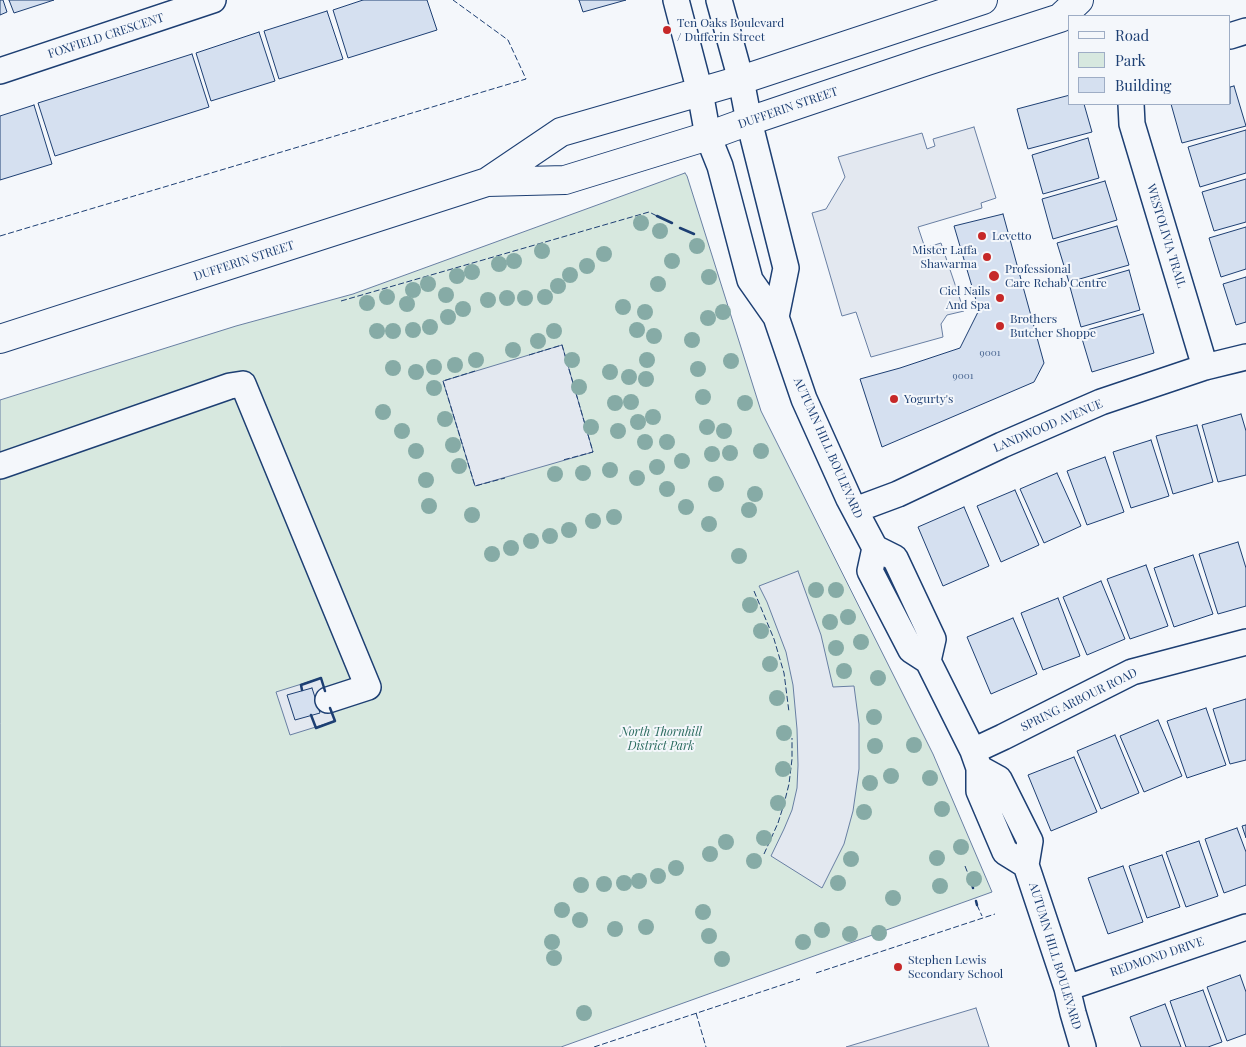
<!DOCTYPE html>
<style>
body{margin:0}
#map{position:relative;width:1246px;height:1047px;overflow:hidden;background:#f4f7fb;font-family:"Playfair Display",serif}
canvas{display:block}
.legend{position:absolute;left:1068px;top:15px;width:162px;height:90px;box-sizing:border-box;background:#f4f7fb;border:1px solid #9eadc5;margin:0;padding:6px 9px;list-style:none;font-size:15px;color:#1d3f73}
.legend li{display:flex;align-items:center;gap:10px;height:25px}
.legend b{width:25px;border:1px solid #9eadc5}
</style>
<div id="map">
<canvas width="1246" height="1047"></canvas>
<ul class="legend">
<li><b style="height:6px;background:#f4f7fb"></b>Road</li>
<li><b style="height:14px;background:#d7e8df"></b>Park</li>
<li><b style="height:14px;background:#d5e0f0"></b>Building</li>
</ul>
</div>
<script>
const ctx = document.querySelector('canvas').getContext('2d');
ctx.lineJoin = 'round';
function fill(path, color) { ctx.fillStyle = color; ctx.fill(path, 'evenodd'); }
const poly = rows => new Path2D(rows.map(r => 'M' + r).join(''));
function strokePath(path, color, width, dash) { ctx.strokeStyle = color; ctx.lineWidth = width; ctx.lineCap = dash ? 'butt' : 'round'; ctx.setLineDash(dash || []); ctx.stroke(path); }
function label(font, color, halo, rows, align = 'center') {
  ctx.font = font + ' "Playfair Display",serif'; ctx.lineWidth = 4; ctx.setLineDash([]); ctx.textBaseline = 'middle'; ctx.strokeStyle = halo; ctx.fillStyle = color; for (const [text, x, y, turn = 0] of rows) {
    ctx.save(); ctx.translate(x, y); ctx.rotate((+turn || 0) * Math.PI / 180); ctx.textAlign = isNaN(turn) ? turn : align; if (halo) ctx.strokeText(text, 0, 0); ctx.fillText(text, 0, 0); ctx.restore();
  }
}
const green = poly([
 [685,173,687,176,761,411,933,754,992,892,561,1047,0,1047,0,400,236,326,353,294,685,173]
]);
const parking = poly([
 [974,127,996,198,981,203,982,208,918,227,925,248,941,243,964,311,947,315,941,324,943,337,871,357,856,312,842,316,812,213,826,209,845,177,838,157,922,133,927,149,935,146,933,139,974,127],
 [562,345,593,452,475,486,443,381,562,345],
 [798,571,821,635,833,687,854,686,859,724,859,769,853,811,844,844,822,888,771,856,784,829,792,810,797,788,798,765,797,729,793,685,786,652,767,602,759,586,798,571],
 [321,678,335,721,290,735,276,692,321,678],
 [976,1008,989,1047,846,1047,976,1008]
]);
const building = poly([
 [0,0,3,0,7,12,0,15,0,0],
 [9,0,54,0,14,13,9,0],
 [363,0,427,0,437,30,348,58,333,10,363,0],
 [579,0,626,0,583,12,579,0],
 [327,11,343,59,279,79,264,31,327,11],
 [259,32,275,81,211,101,196,53,259,32],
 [192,54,209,107,55,156,38,103,192,54],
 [1234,86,1246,126,1182,143,1171,104,1230,104,1230,87,1234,86],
 [1070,95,1070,104,1084,104,1092,132,1028,149,1017,109,1070,95],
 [34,105,52,164,0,180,0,116,34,105],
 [1246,130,1246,173,1200,187,1188,147,1246,130],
 [1088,138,1099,178,1043,194,1032,155,1088,138],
 [1246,179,1246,222,1214,231,1202,192,1246,179],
 [1105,181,1117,220,1053,239,1042,199,1105,181],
 [1003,214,1044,363,1034,382,882,447,860,379,900,368,960,348,979,310,954,226,1003,214],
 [1117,226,1129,265,1069,282,1057,243,1117,226],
 [1246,227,1246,269,1221,277,1209,238,1246,227],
 [1129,270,1140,310,1081,327,1070,287,1129,270],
 [1246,277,1246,322,1236,325,1223,284,1246,277],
 [1143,314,1154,353,1092,372,1080,332,1143,314],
 [1241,414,1246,431,1246,475,1218,482,1202,425,1241,414],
 [1197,425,1213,482,1173,494,1156,436,1197,425],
 [1151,440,1169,496,1131,508,1113,452,1151,440],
 [1105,457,1124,512,1087,525,1067,471,1105,457],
 [1057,473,1081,526,1044,543,1020,489,1057,473],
 [1015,490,1039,545,1001,562,977,506,1015,490],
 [964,507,989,566,943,586,918,527,964,507],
 [1238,542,1246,568,1246,606,1218,614,1199,554,1238,542],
 [1193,555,1213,614,1174,627,1154,568,1193,555],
 [1146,565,1168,626,1130,639,1107,579,1146,565],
 [1101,581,1125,639,1087,655,1063,597,1101,581],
 [1058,598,1080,656,1043,670,1021,613,1058,598],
 [1013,618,1037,674,991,694,967,637,1013,618],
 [312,688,320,713,295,720,287,695,312,688],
 [1246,699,1246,760,1230,764,1213,709,1246,699],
 [1206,708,1226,765,1187,778,1167,721,1206,708],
 [1158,720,1182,776,1144,792,1120,736,1158,720],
 [1115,735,1139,793,1101,809,1077,751,1115,735],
 [1074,757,1097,812,1051,831,1028,775,1074,757],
 [1246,825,1246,838,1242,826,1246,825],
 [1237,828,1246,852,1246,885,1224,893,1205,839,1237,828],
 [1199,841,1218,896,1186,907,1166,852,1199,841],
 [1162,855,1180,907,1147,918,1129,866,1162,855],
 [1123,866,1143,922,1108,934,1088,878,1123,866],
 [1240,975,1246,992,1246,1034,1227,1041,1207,987,1240,975],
 [1203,990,1222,1042,1208,1047,1186,1047,1170,1001,1203,990],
 [1165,1004,1181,1047,1141,1047,1130,1017,1165,1004]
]);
const minor = poly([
 [676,0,700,92,708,136,720,166,750,280,776,317,804,399,849,499,875,548,895,558,933,639,928,661],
 [719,0,741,80,749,121,786,268,776,317],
 [1230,36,1246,31],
 [0,71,213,0],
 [1131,104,1132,124,1205,367],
 [0,466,230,386,243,384,368,687,328,700],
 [855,510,898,494,1002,445,1101,402,1205,367,1246,357],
 [875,548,870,571,911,650,928,661,973,751,979,768,979,791,1005,852,1026,865],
 [973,751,1003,737,1132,672,1246,642],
 [979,768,999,779,1030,841,1026,865,1067,988,1073,1013,1083,1047],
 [1067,988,1246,927]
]);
const major = poly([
 [487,182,561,132,741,80,983,0],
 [0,339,487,182,565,180,708,136,749,121,927,61,1060,18,1079,0]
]);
const fence = poly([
 [0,236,526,79,508,40,453,0],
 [341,301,649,212,657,216],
 [529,355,562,345,593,452,563,460],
 [475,371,443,381,475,486,505,478],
 [754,591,774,639,784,673,789,712],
 [764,854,778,823,784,804,789,784,792,759,792,738],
 [965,866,972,884],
 [977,905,982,916],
 [816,973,995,914],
 [696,1013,706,1047],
 [594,1047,800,979]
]);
const wall = poly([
 [657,216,672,223],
 [680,228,694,234],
 [302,690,301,685,321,678,325,691],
 [311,715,316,728,335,721,330,708],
 [972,884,973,888],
 [976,901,977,905]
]);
const trees = [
 [641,223],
 [660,231],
 [697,246],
 [542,251],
 [604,254],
 [514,261],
 [672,261],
 [499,264],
 [587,266],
 [472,272],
 [570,275],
 [457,276],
 [709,277],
 [428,284],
 [658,284],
 [558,286],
 [413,290],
 [446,295],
 [387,297],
 [545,297],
 [507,298],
 [525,298],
 [488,300],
 [367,303],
 [407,304],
 [623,307],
 [463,309],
 [645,312],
 [723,312],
 [448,317],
 [708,318],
 [430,327],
 [413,330],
 [637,330],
 [377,331],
 [393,331],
 [554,331],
 [654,336],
 [692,340],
 [538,341],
 [513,350],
 [476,360],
 [572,360],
 [647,360],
 [731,361],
 [455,365],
 [434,367],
 [393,368],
 [698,369],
 [416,372],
 [610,372],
 [629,377],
 [646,379],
 [579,387],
 [434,388],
 [703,397],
 [631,402],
 [615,403],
 [745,403],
 [383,412],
 [653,417],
 [445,419],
 [638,422],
 [591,427],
 [707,427],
 [402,431],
 [618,431],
 [724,431],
 [645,442],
 [667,442],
 [453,445],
 [416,451],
 [761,451],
 [730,453],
 [712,454],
 [682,461],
 [459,466],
 [657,467],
 [610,470],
 [583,473],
 [555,474],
 [637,478],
 [426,480],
 [716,484],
 [667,489],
 [755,494],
 [429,506],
 [686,507],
 [749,510],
 [472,515],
 [614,517],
 [593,521],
 [709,524],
 [569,530],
 [550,536],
 [531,541],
 [511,548],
 [492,554],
 [739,556],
 [816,590],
 [836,590],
 [750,605],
 [848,617],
 [830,622],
 [761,631],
 [861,642],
 [836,648],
 [770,664],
 [844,671],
 [878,678],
 [777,698],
 [874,717],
 [784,733],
 [914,745],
 [875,746],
 [783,769],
 [891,776],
 [930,778],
 [870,783],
 [778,803],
 [942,809],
 [864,812],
 [764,838],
 [726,842],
 [961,847],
 [710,854],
 [937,858],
 [851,859],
 [754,861],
 [676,868],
 [658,876],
 [974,879],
 [639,881],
 [624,883],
 [838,883],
 [604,884],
 [581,885],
 [940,886],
 [893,898],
 [562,910],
 [703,912],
 [580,920],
 [646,927],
 [615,929],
 [822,930],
 [879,933],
 [850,934],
 [709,936],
 [552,942],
 [803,942],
 [554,958],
 [722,959],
 [584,1013]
];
const markers = [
 [667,30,5,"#c62828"],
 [982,236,5,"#c62828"],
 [987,257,5,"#c62828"],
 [994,276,6,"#c62828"],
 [1000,298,5,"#c62828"],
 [1000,326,5,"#c62828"],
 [894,399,5,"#c62828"],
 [898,967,5,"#c62828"]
];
const numberNames = [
 ["9001",990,353],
 ["9001",963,376]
];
const poiNames = [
 ["Ten Oaks Boulevard",677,23],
 ["/ Dufferin Street",677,37],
 ["Levetto",992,236],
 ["Mister Laffa",977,250,"right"],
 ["Shawarma",977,264,"right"],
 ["Professional",1005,269],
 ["Care Rehab Centre",1005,283],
 ["Ciel Nails",990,291,"right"],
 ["And Spa",990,305,"right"],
 ["Brothers",1010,319],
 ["Butcher Shoppe",1010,333],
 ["Yogurty's",904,399],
 ["Stephen Lewis",908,960],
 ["Secondary School",908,974]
];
const streetNames = [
 ["FOXFIELD CRESCENT",106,36,-18],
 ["DUFFERIN STREET",788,108,-19],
 ["WESTOLIVIA TRAIL",1166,236,73],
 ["DUFFERIN STREET",244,261,-18],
 ["LANDWOOD AVENUE",1048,426,-23],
 ["AUTUMN HILL BOULEVARD",828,448,66],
 ["SPRING ARBOUR ROAD",1079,700,-26],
 ["AUTUMN HILL BOULEVARD",1055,956,73],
 ["REDMOND DRIVE",1157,957,-19]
];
const parkNames = [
 ["North Thornhill",661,732],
 ["District Park",661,746]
];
fill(green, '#d7e8df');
strokePath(green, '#687fa3', 1);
fill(parking, '#e3e8f0');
strokePath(parking, '#687fa3', 1);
fill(building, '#d5e0f0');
strokePath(building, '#1d3f73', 1);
strokePath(minor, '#1d3f73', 28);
strokePath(major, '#1d3f73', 30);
strokePath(minor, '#f4f7fb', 25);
strokePath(major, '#f4f7fb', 28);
strokePath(fence, '#1d3f73', 1, [6, 2.5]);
strokePath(wall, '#1d3f73', 2.5);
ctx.fillStyle = '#86aba6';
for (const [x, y] of trees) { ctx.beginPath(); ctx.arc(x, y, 8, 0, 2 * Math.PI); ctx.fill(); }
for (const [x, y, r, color] of markers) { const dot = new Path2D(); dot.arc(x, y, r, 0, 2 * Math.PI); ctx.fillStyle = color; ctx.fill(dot); strokePath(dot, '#f4f7fb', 2); }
label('10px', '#4b6792', null, numberNames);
label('12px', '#1d3f73', '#f4f7fb', poiNames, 'left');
label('12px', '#1d3f73', '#f4f7fb', streetNames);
label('italic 12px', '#2c6c60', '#f4f7fb', parkNames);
</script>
